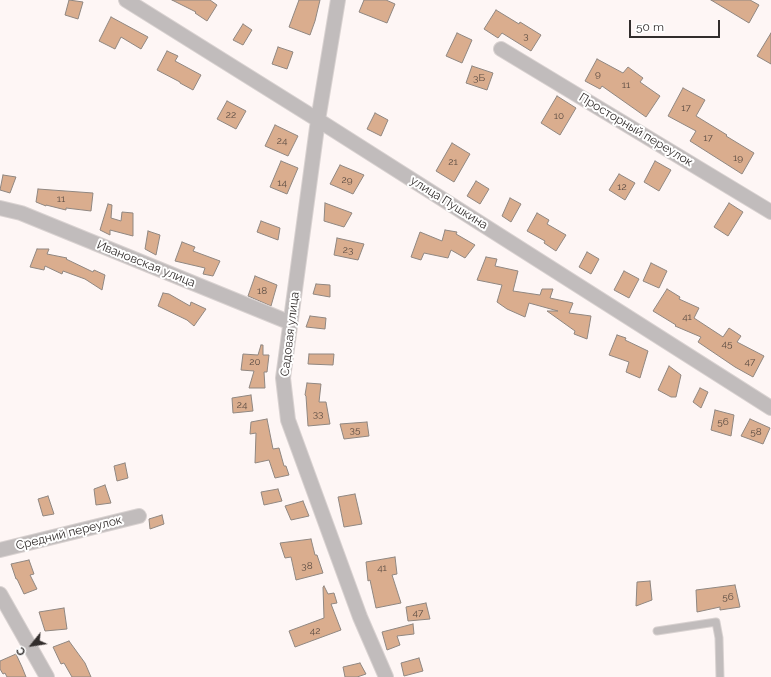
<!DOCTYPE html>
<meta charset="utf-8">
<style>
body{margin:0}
#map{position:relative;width:771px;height:677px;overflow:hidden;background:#fef6f5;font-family:Raleway,sans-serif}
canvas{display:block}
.north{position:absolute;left:12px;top:625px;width:40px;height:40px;-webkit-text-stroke:3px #fff;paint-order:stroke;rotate:240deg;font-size:11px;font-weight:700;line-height:16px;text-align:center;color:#322d2c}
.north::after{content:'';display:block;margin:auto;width:14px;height:18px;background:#322d2c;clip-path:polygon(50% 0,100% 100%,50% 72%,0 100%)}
.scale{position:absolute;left:629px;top:20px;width:91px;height:18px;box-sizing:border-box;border:2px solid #322d2c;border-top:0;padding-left:5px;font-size:12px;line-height:14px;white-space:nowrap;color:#322d2c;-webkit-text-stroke:3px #fff;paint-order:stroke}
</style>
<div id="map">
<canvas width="771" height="677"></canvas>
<div class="north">С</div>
<div class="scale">50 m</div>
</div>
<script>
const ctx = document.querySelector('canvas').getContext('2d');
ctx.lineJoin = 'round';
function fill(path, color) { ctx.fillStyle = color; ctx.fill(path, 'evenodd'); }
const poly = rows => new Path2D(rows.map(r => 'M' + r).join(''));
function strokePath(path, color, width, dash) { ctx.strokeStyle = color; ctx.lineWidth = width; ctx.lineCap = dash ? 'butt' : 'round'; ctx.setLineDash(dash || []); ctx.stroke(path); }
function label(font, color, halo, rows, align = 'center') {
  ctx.font = font + ' Raleway,sans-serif'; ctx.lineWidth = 4; ctx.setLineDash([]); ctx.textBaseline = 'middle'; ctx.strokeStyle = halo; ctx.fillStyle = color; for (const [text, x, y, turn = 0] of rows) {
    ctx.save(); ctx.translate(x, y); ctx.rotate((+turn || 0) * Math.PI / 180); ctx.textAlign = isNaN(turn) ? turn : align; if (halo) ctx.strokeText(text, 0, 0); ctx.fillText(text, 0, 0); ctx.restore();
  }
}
const building = poly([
 [69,0,83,2,78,19,65,15,69,0],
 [172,0,210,0,217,5,207,21,195,13,196,12,172,0],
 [299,0,320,0,315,21,310,35,289,27,299,0],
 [364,0,386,0,395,4,387,23,359,12,364,0],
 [711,0,750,0,759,5,749,23,711,0],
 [496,10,519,24,520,22,541,35,531,51,502,33,498,38,484,29,496,10],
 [111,17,148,37,141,49,121,37,115,49,99,41,111,17],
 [243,24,252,30,243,45,233,40,243,24],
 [457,33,472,40,462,63,446,56,457,33],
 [771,33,771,64,757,56,771,33],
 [278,47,293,52,287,69,272,64,278,47],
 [167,51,178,56,175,61,201,75,193,90,180,83,180,82,157,70,167,51],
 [597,59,623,73,628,67,643,78,640,82,660,96,646,117,602,86,600,89,585,81,597,59],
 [472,66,493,73,487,90,466,83,472,66],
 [683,88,705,100,696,116,727,135,726,136,754,153,742,174,690,141,696,131,668,116,683,88],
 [557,96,576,108,560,135,541,123,557,96],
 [227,101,246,111,236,129,217,119,227,101],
 [375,113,388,120,381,136,367,129,375,113],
 [275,125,298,136,288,156,265,146,275,125],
 [452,143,470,154,454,182,436,171,452,143],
 [281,161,298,168,287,194,270,187,281,161],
 [655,161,671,170,659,191,644,182,655,161],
 [340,165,364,175,353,194,330,184,340,165],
 [619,174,635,183,625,200,609,190,619,174],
 [3,175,16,177,10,193,0,190,3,175],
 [476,181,489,189,480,204,467,196,476,181],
 [38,189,93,193,91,211,66,208,66,210,46,205,46,206,36,202,38,189],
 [510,198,521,204,511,222,502,216,510,198],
 [325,203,352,213,344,227,324,221,325,203],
 [729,203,743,212,728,236,714,227,729,203],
 [108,204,112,205,111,218,121,221,122,212,133,213,133,236,110,230,110,235,100,230,108,204],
 [537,213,549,220,547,224,566,235,556,251,544,243,545,241,527,231,537,213],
 [261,221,280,228,278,240,257,232,261,221],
 [445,230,457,232,456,234,475,245,465,258,451,250,448,258,424,253,421,260,411,257,420,232,442,241,445,230],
 [148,231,160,235,156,255,145,249,148,231],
 [337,238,364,244,358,260,334,255,337,238],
 [182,242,195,247,193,251,220,261,213,276,203,274,205,268,175,261,182,242],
 [37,249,49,249,47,254,67,258,66,259,93,272,94,270,105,275,102,290,85,279,63,271,62,274,45,266,44,270,30,267,37,249],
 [587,252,599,259,591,274,579,267,587,252],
 [486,257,497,259,495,266,518,271,513,291,540,295,542,289,553,289,550,298,573,303,569,313,591,316,587,339,574,334,575,331,547,311,558,311,529,303,525,317,507,309,497,302,502,285,477,280,486,257],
 [651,263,667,271,659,288,643,281,651,263],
 [624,271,639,279,629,298,614,290,624,271],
 [255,276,277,285,271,306,248,296,255,276],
 [316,284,330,285,330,297,313,294,316,284],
 [667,289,680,297,679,299,699,308,694,318,723,337,729,328,741,336,737,342,764,356,753,377,735,367,698,342,701,337,675,326,676,325,653,311,667,289],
 [163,293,169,294,190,306,191,302,206,309,194,326,187,320,158,306,163,293],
 [310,316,326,318,325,329,306,327,310,316],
 [617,335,626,338,625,340,648,351,640,378,626,372,629,362,609,355,617,335],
 [261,345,263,345,263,355,269,355,267,372,264,372,265,388,249,388,254,371,241,370,243,354,258,355,261,345],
 [309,354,334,354,333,365,308,364,309,354],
 [669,366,681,375,676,397,671,397,658,390,669,366],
 [307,383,321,384,319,402,326,402,330,424,308,426,306,396,305,395,307,383],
 [700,388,708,392,701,408,693,402,700,388],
 [251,395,253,411,233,413,232,398,251,395],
 [715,410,734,415,731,436,711,430,715,410],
 [267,419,273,449,279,448,284,466,286,466,289,475,275,478,269,460,255,463,256,433,250,434,251,422,267,419],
 [750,419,770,428,763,444,741,436,750,419],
 [367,422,369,436,344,439,340,424,367,422],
 [125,463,128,478,117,481,114,466,125,463],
 [105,485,111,503,96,505,94,489,105,485],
 [278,489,282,501,264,505,261,492,278,489],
 [355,494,362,524,344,527,338,497,355,494],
 [48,496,54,514,43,516,38,499,48,496],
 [303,501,309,516,291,520,285,506,303,501],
 [162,515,164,524,150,529,149,519,162,515],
 [311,539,315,555,317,555,323,573,296,580,291,557,285,558,280,543,311,539],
 [395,557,397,574,392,575,401,603,376,608,370,580,368,581,366,562,395,557],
 [29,560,34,574,30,575,37,589,24,594,17,579,16,579,11,564,29,560],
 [650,581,652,600,636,606,637,582,650,581],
 [735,585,740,607,720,610,720,607,697,612,696,590,735,585],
 [324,586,328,594,334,593,337,603,331,604,341,630,295,647,289,631,324,618,323,587,324,586],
 [426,603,430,619,408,621,406,607,426,603],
 [64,608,67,629,45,631,39,612,64,608],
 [413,624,414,634,397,636,400,645,387,650,382,632,413,624],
 [69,641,85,663,91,677,72,677,64,663,61,664,53,647,69,641],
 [16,654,22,667,26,677,7,677,5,673,3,674,0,669,0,661,16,654],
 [419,658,423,671,404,676,401,663,419,658],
 [360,663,366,674,357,677,345,677,343,667,360,663]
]);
const service = poly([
 [657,631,716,622,719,638,720,677]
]);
const minor = poly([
 [126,0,318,120,771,408],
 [338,0,318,120,283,378,288,420,360,617,386,677],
 [501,49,771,212],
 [0,208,21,213,291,323],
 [0,550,139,516],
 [0,594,47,677]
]);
const numberNames = [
 ["3",526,36],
 ["9",598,74],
 ["3Б",479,78],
 ["11",626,85],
 ["17",686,108],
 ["22",231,115],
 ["10",559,116],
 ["17",708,138],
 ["24",282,141],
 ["19",738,158],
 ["21",453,162],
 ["29",347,180],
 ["14",282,183],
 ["12",622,187],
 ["11",61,199],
 ["23",348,250],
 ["18",262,291],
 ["41",687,317],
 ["45",727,344],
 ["20",255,362],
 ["47",750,362],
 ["24",242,405],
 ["33",318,414],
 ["56",723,422],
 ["35",355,430],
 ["58",756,432],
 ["38",307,566],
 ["41",382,568],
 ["56",728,597],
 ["47",418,613],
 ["42",315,631]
];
const streetNames = [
 ["Просторный переулок",636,130,31],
 ["улица Пушкина",449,203,32],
 ["Ивановская улица",146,264,22],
 ["Садовая улица",290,334,-83],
 ["Средний переулок",69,533,-14]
];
fill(building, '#daad8e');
strokePath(building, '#908781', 1);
strokePath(service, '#d9d2d1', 9);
strokePath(minor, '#d9d2d1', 16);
strokePath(service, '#c1bcbc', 7);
strokePath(minor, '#c1bcbc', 14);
label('10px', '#5c4d44', null, numberNames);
label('12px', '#322d2c', '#fff', streetNames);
</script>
